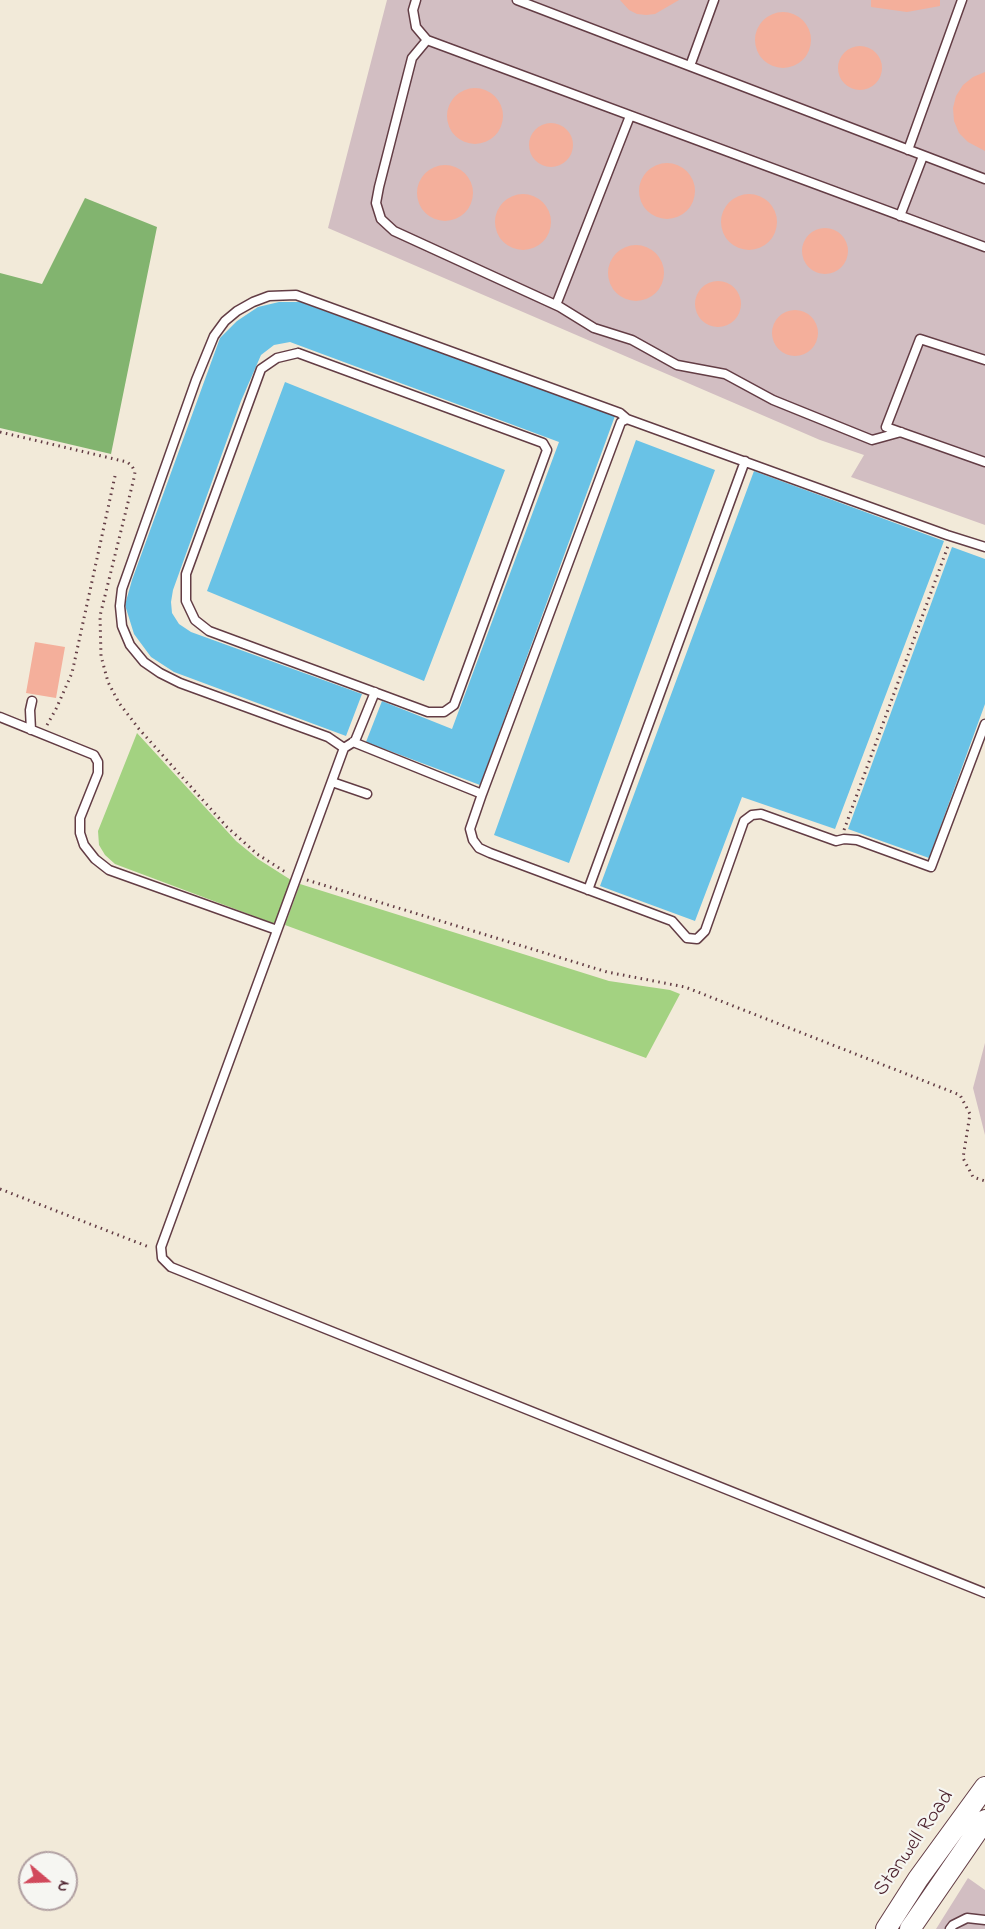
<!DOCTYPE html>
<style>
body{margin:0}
#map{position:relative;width:985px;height:1929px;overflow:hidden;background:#f2ead9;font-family:"Indie Flower",sans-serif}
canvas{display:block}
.north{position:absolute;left:18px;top:1851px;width:60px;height:60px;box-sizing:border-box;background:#f6f6f2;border:2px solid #b1a0a2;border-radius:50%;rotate:109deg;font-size:16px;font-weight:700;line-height:24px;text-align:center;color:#4a1f2b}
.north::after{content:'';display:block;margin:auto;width:21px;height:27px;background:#d1495b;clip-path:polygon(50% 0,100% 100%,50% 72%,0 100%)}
</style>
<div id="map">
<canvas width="985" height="1929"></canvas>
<div class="north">N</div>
</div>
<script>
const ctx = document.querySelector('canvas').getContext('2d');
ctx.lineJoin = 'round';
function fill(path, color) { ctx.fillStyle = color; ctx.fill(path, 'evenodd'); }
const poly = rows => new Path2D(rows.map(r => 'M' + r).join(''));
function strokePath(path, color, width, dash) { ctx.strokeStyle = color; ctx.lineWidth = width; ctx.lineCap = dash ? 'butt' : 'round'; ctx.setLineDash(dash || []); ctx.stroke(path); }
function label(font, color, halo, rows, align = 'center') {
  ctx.font = font + ' "Indie Flower",sans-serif'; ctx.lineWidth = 4.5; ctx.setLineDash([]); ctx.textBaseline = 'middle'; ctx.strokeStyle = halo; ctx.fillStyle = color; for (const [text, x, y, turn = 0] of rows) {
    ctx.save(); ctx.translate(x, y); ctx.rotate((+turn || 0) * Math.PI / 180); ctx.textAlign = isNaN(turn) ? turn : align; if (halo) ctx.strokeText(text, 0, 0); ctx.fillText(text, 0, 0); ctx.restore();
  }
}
const industrial = poly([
 [387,0,985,0,985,525,851,477,864,455,820,440,328,228],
 [985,1043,985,1135,973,1088],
 [968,1878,985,1890,985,1929,936,1929]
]);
const green = poly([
 [137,733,236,841,258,859,291,880,275,924,115,864,105,855,99,845,98,831],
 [300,884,609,981,670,990,680,994,646,1058,285,925]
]);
const forest = poly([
 [85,198,157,227,111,454,0,428,0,273,42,284]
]);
const water = poly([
 [279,302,300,302,615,416,480,785,366,742,382,701,452,729,559,442,290,342,274,345,261,355,241,401,173,590,171,602,172,613,179,624,191,632,362,694,346,736,174,672,151,657,134,634,125,605,132,580,220,338,237,321,258,307],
 [285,382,505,470,424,681,207,591],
 [636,440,715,470,569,863,494,835],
 [754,471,944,541,835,829,742,797,695,921,600,886],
 [952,547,985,559,985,704,929,858,848,829]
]);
const building = poly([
 [620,0,679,0,655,14,646,15,637,14,629,10],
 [871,0,940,0,940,6,907,12,871,7],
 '755 40a28 28 0 1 1 56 0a28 28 0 1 1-56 0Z',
 '838 68a22 22 0 1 1 44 0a22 22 0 1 1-44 0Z',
 [985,72,985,151,968,142,959,133,954,121,953,108,956,96,963,85,973,77],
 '447 116a28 28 0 1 1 56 0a28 28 0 1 1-56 0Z',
 '529 145a22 22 0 1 1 44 0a22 22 0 1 1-44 0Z',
 '639 191a28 28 0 1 1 56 0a28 28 0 1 1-56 0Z',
 '417 193a28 28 0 1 1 56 0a28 28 0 1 1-56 0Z',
 '721 222a28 28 0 1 1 56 0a28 28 0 1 1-56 0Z',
 '495 222a28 28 0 1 1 56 0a28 28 0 1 1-56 0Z',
 '802 251a23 23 0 1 1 46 0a23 23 0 1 1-46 0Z',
 '608 273a28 28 0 1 1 56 0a28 28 0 1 1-56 0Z',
 '695 304a23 23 0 1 1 46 0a23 23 0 1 1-46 0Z',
 '772 333a23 23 0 1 1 46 0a23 23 0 1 1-46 0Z',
 [35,642,65,647,56,698,26,693]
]);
const path = poly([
 [0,432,127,462,132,466,135,472,134,478,100,616,101,656,108,682,119,703,139,729,227,827,257,854,287,873],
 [47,725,56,709,72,673,115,476],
 [844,830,948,546],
 [307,880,607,972,685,987,960,1095,970,1114,963,1158,973,1177,985,1181],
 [0,1189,149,1247]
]);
const service = poly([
 [416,0,413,10,416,27,427,40,985,247],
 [517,0,985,179],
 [427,40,412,58,379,187,376,203,381,219,394,231,560,307,594,328,632,340,677,365,725,374,773,400,872,440,901,432],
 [690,66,714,0],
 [908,150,962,0],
 [900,216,923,156],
 [556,305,630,116],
 [298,353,543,443,547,450,454,705,444,712,428,712,209,631,195,620,186,601,186,574,261,369,277,358,298,353],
 [985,360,920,339,886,427,985,462],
 [985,547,947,535,627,419,621,422,482,794,470,829,473,840,479,848,490,853,672,921,687,938,697,939,705,931,744,821,752,815,761,814,836,841,844,839,857,840,931,867,985,724],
 [375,692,355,741,344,748,161,1247,162,1258,171,1267,985,1593],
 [0,717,94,755,98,762,98,773,80,818,80,833,84,845,95,859,109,870,277,930],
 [31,730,30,710,32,701],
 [353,742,482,794],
 [344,748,328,737,180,683,160,673,144,662,130,645,122,626,120,606,122,589,196,380,214,336,225,321,237,311,253,302,269,296,296,295,620,413,627,419],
 [332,782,367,794],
 [588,890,745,461],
 [950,1929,953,1925,967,1918,985,1920]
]);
const tertiary = poly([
 [886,1929,918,1879,985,1787],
 [910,1929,985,1820]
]);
const streetNames = [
 ["Stanwell Road",915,1844,-55]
];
fill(industrial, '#d2bec2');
fill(green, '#a3d281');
fill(forest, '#82b46f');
fill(water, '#69c2e6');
fill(building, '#f4af9b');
strokePath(service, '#633d45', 11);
strokePath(tertiary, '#633d45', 22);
strokePath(path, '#633d45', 3, [1.5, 4.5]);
strokePath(service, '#fff', 8);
strokePath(tertiary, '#fff', 20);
label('21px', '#4a1f2b', '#f6f6f2', streetNames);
</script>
